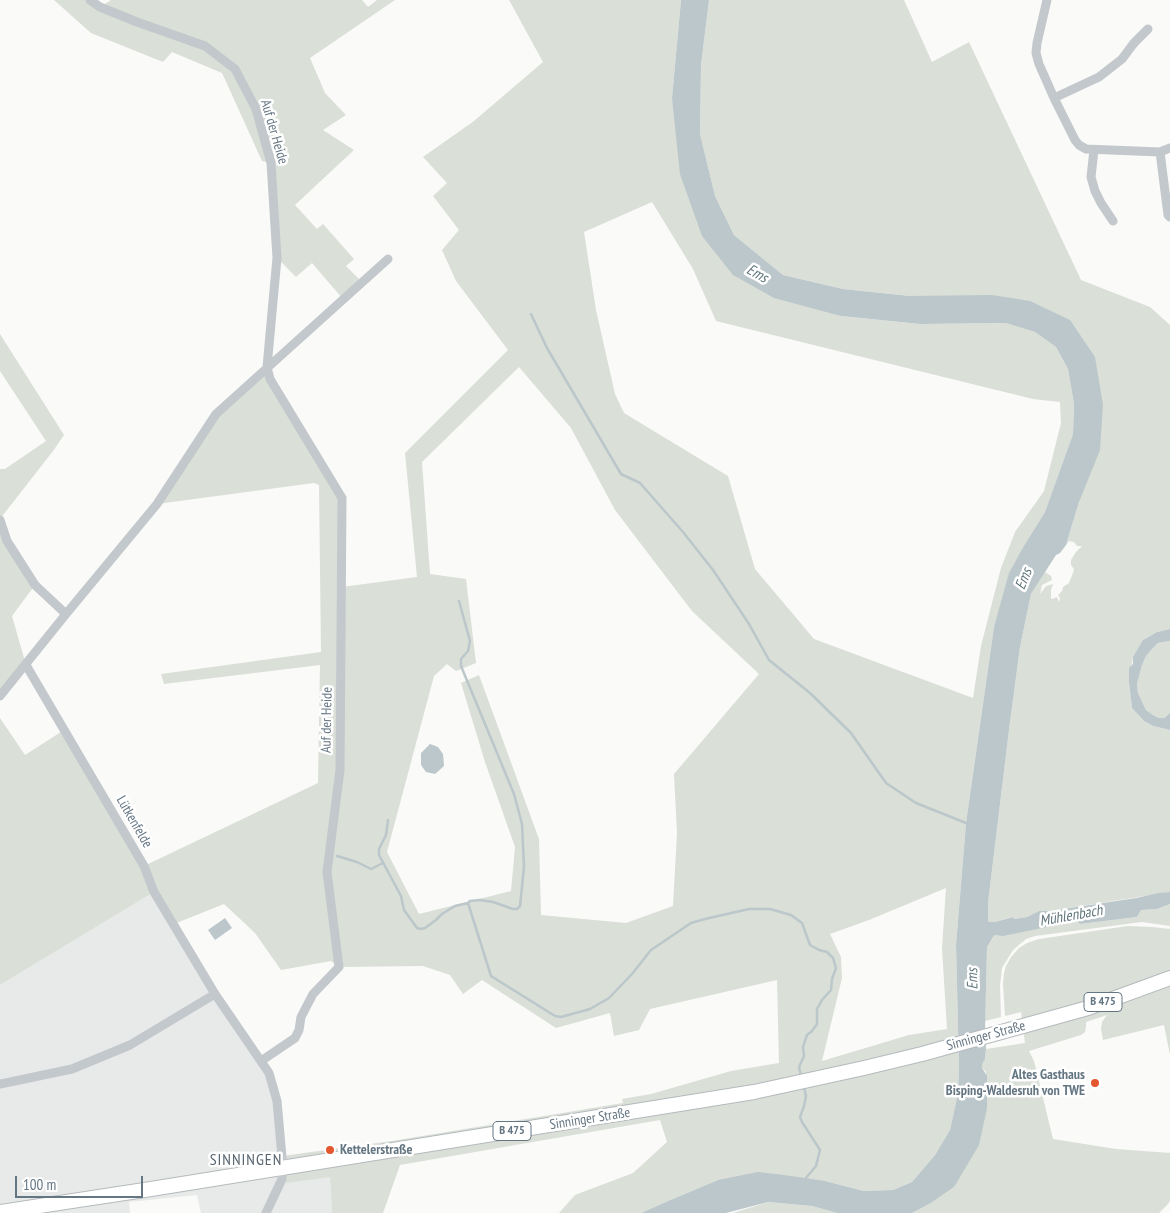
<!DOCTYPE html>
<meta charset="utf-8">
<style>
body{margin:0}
#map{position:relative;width:1170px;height:1213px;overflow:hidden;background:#fafaf8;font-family:"PT Sans Narrow",sans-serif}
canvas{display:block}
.scale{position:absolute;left:15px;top:1176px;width:128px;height:22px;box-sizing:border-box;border:2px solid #657683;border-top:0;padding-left:6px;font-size:15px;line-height:18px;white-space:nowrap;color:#657683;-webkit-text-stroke:4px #fff;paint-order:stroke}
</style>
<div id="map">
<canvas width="1170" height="1213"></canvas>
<div class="scale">100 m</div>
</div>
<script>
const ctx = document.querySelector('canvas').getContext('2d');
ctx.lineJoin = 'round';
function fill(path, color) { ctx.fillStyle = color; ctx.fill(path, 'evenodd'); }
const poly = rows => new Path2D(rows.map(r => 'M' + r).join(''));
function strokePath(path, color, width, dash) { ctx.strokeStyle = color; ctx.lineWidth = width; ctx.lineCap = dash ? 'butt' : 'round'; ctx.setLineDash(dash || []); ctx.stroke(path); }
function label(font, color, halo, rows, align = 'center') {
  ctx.font = font + ' "PT Sans Narrow",sans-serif'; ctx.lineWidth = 5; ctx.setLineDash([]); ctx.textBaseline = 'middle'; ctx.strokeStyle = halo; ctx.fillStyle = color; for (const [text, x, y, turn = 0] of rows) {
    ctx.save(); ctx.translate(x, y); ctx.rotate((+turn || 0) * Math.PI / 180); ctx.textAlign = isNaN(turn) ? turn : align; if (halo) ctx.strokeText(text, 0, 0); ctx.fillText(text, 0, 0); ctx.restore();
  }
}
const built = poly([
 [154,892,269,1073,287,1183,330,1176,332,1213,201,1213,197,1195,129,1202,130,1213,0,1213,0,985]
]);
const green = poly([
 [54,0,90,0,100,7,111,0,362,0,368,7,377,0,395,0,310,58,325,93,346,115,323,130,354,150,295,205,317,229,323,224,354,259,346,266,362,282,343,299,312,263,296,277,277,258,271,163,262,161,222,73,172,52,163,62,91,33],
 [509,0,681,0,672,98,702,236,841,316,920,324,1007,323,1035,332,1056,347,1068,369,1074,404,1073,434,1045,512,1025,544,994,627,966,823,956,945,959,1068,958,1093,950,1130,935,1155,912,1182,893,1190,864,1191,825,1181,718,1180,668,1201,641,1213,559,1213,575,1195,633,1173,667,1142,660,1120,400,1165,383,1213,332,1213,330,1177,287,1183,282,1179,282,1156,392,1141,623,1103,622,1099,651,1094,731,1071,779,1063,777,980,650,1009,639,1030,614,1036,610,1013,556,1028,482,980,463,994,450,975,423,966,339,967,331,961,281,970,255,933,224,904,174,924,154,892,0,985,0,718,25,755,64,730,144,866,318,783,320,665,164,684,161,674,321,652,319,485,314,483,157,504,216,414,267,367,342,498,342,587,417,577,405,453,508,350,456,281,442,250,459,230,433,196,447,183,423,157,474,121,543,62],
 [652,202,693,269,716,321,1033,399,1060,402,1061,423,1044,491,1015,532,1001,568,981,646,973,698,814,639,755,569,728,476,624,413,615,394,596,310,584,232],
 [519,367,571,428,615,510,692,611,759,674,674,774,677,833,673,906,626,923,541,915,539,839,479,675,461,683,485,762,515,847,511,891,419,914,387,852,434,676,447,664,456,671,476,663,466,579,430,574,422,462],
 [946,888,942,948,947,1029,909,1035,822,1061,842,978,841,957,830,934,869,920],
 [709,0,904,0,932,62,969,42,1081,280,1150,307,1170,325,1170,629,1157,632,1143,640,1138,648,1133,657,1129,683,1132,708,1144,721,1153,726,1170,730,1170,892,1050,911,1039,911,1027,917,1014,919,1012,917,995,922,989,922,988,920,988,903,1009,730,1020,647,1031,594,1045,572,1051,576,1052,580,1042,585,1040,594,1046,586,1053,584,1051,590,1051,598,1052,599,1057,597,1059,602,1060,598,1058,595,1062,591,1063,587,1069,583,1073,573,1074,569,1071,565,1071,560,1076,552,1082,546,1077,546,1074,542,1069,541,1066,545,1079,502,1070,320,910,296,843,289,783,275,734,235,715,196,700,134,701,65],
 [0,334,64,435,53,451,0,519,0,469,5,469,46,441,0,371],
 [0,520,35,585,12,616,26,665,0,696],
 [1170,641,1170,714,1166,716,1164,718,1159,718,1153,715,1146,710,1138,693,1137,684,1142,665,1146,656,1152,649,1158,643],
 [1170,904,1170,926,1142,922,1035,936,1026,939,1013,950,1002,968,1000,986,1001,1017,985,1021,987,947,993,937,995,935,1076,921,1080,924,1137,917,1141,910,1157,909],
 [1128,926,1152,927,1170,929,1170,1055,1164,1025,1103,1040,1101,1029,1102,1022,1107,1015,1086,1022,1086,1027,1085,1032,1081,1035,1029,1051,1034,1061,1053,1139,1116,1149,1170,1153,1170,1201,1168,1204,1159,1213,912,1213,931,1203,954,1187,986,1072,982,1068,982,1063,985,1059,986,1049,1025,1043,1021,1012,1005,1016,1003,984,1004,973,1006,966,1011,957,1019,948,1027,943,1039,939],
 [768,1202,812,1206,837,1213,733,1213]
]);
const water = poly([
 [681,0,709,0,701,65,700,134,715,196,734,235,783,275,843,289,910,296,992,295,1030,301,1070,320,1095,357,1103,405,1100,450,1079,502,1066,545,1060,553,1056,555,1031,594,1020,647,1009,730,988,903,988,920,989,922,995,922,1013,917,1014,919,1027,917,1039,911,1050,911,1136,898,1159,893,1170,892,1170,904,1157,909,1141,910,1137,917,1080,924,1076,921,1003,936,995,935,993,937,987,947,985,1029,986,1049,985,1059,982,1064,982,1068,987,1076,987,1108,979,1145,954,1187,931,1203,912,1213,837,1213,812,1206,768,1202,726,1213,641,1213,668,1201,718,1180,758,1172,784,1175,825,1181,864,1191,893,1190,912,1182,935,1155,950,1130,958,1093,959,1068,956,945,966,823,994,627,1009,573,1025,544,1045,512,1073,434,1074,404,1068,369,1056,347,1035,332,1006,323,920,324,841,316,774,298,733,275,702,236,680,174,672,98],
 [1170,629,1170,641,1158,643,1152,649,1146,656,1142,665,1137,684,1138,693,1146,710,1153,715,1159,718,1164,718,1169,714,1170,714,1170,730,1153,726,1144,721,1132,708,1129,683,1129,668,1133,664,1133,657,1138,648,1143,640,1157,632],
 [430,744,438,747,443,754,444,766,435,774,426,772,421,765,421,753],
 [225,918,232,928,215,940,208,930]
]);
const stream = poly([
 [531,314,547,348,621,474,640,483,683,532,713,570,749,624,769,660,810,693,851,733,886,783,916,803,966,823],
 [459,601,470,641,468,651,461,659,461,666,514,794,522,824,524,867,520,906,517,909,513,909,493,902,480,900,470,901,468,903,491,976,555,1016,561,1017,590,1009,609,998,632,974,651,950,691,923,705,919,749,909,770,909,791,915,802,923,810,945,819,950,827,952,833,958,836,968,832,979,831,990,822,1000,817,1009,817,1024,812,1031,807,1035,803,1047,804,1056,799,1067,801,1076],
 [388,820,386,835,379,849,379,855,401,896,404,910,417,928,421,929,425,928,436,920,442,914,455,906,468,903],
 [337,856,357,862,371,869,383,863],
 [804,1087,806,1096,804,1106,800,1117,802,1122,820,1150,816,1166,805,1179]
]);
const minor = poly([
 [90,0,100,7,137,22,205,46,235,69,256,109,271,163,277,258,267,367,270,379,342,498,340,770,327,872,339,967,313,994,301,1017,299,1030,295,1038,261,1061],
 [1047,0,1037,43,1036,53,1039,64,1054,98,1075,140,1079,145,1086,149,1160,152,1170,148],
 [1054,98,1099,77,1122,59,1134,43,1148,29],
 [1094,150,1091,177,1095,191,1101,203,1113,221],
 [1160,152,1168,215,1170,217],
 [0,520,7,541,35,585,66,614],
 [26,665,144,866,154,892,215,994,269,1073,277,1101,283,1168,282,1179,266,1213],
 [0,696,66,614,157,504,216,414,388,259],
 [0,1084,72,1069,130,1045,215,994]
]);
const primary = poly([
 [0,1212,151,1189,754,1092,864,1068,922,1054,1088,1008,1170,978]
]);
const markers = [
 [1095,1083,5,"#e4572e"],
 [330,1150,5,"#e4572e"]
];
const shields = [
 [1103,1002,38],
 [512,1131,38]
];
const shieldNames = [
 ["B 475",1103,1002],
 ["B 475",512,1131]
];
const streetNames = [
 ["Auf der Heide",274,132,74],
 ["Auf der Heide",327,720,-89],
 ["Lütkenfelde",134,822,60],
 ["Sinninger Straße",986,1036,-15],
 ["Sinninger Straße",590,1119,-9]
];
const poiNames = [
 ["Altes Gasthaus",1085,1075],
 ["Bisping-Waldesruh von TWE",1085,1091],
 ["Kettelerstraße",340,1150,"left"]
];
const waterNames = [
 ["Ems",757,274,29],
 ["Ems",1024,579,-68],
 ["Mühlenbach",1071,916,-10],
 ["Ems",973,979,-91]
];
const quarterNames = [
 ["SINNINGEN",246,1160]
];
fill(built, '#e8e9e9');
fill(green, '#dadfd7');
fill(water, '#bbc7cb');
strokePath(stream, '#bbc7cb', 2.5);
strokePath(primary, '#b5babe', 16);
strokePath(minor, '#c3c8cc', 9);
strokePath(primary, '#fff', 14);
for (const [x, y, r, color] of markers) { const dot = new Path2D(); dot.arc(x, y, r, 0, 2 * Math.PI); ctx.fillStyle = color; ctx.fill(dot); strokePath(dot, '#fff', 2); }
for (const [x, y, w] of shields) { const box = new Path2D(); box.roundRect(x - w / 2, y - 9.5, w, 19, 4); ctx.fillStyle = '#fff'; ctx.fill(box); strokePath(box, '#657683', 1); }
label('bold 12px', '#657683', null, shieldNames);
label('14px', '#657683', '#fff', streetNames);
label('bold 14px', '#657683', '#fff', poiNames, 'right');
label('italic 15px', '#60757c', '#fff', waterNames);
ctx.letterSpacing = '1px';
label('16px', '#57646e', '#fff', quarterNames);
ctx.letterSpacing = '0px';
</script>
